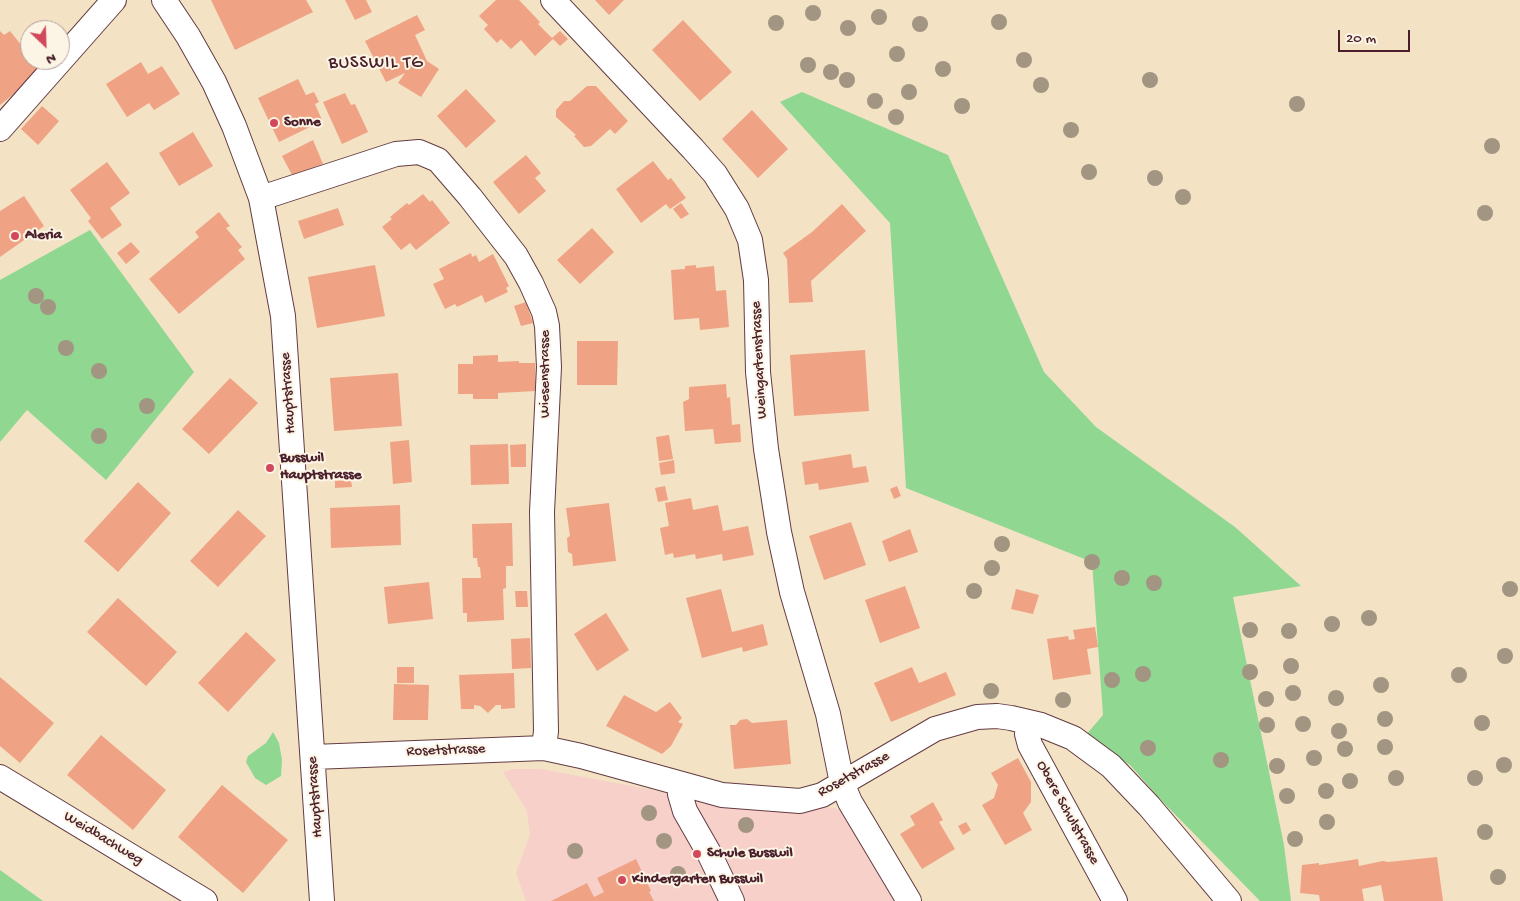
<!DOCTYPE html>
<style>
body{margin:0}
#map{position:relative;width:1520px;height:901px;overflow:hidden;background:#f3e2c4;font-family:"Gochi Hand",sans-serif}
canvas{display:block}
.north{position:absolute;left:20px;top:20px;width:50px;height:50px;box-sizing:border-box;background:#fcf5e5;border:1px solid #b59f9b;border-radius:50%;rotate:156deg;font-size:14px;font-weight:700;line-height:20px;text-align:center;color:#4a1f2b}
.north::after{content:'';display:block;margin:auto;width:18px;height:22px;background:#d1495b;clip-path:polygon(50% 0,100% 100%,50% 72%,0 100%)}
.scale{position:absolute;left:1338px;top:30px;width:72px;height:22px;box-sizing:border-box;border:2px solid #4a1f2b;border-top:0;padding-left:6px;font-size:15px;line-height:18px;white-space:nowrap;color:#4a1f2b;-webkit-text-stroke:4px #fcf5e5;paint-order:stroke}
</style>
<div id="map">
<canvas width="1520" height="901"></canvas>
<div class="north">N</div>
<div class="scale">20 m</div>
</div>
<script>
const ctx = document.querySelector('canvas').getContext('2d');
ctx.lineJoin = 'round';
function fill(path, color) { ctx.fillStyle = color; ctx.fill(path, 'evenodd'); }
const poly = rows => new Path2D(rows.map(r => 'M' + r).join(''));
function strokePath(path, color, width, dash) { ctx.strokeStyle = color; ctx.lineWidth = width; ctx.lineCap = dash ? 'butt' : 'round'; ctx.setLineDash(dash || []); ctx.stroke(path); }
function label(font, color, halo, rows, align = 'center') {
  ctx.font = font + ' "Gochi Hand",sans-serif'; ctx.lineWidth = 4; ctx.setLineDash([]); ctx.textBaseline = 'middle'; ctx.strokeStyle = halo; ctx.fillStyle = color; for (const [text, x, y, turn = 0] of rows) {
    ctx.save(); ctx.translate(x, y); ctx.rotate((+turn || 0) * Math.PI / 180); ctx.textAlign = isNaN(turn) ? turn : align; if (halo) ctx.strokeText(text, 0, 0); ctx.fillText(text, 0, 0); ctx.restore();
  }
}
const built = poly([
 [512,769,541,769,653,790,703,802,811,810,823,807,834,808,843,812,899,901,526,901,516,873,530,835,527,811,503,772]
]);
const green = poly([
 [802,92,948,155,1044,372,1096,427,1235,527,1301,586,1233,597,1284,845,1291,901,1260,901,1160,799,1130,765,1085,736,1103,715,1092,562,906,488,890,223,780,102],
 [90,230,194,372,106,480,27,410,0,442,0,280],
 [273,732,279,743,282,760,281,776,266,785,255,778,246,762,248,756,266,743],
 [0,870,43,901,0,901]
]);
const building = poly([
 [211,0,306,0,313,12,235,50],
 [345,0,366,0,372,12,355,20],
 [496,0,519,0,540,22,538,24,553,39,535,56,521,40,511,49,501,39,497,43,484,29,488,25,479,16],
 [595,0,624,0,609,15],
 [417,15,425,30,415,35,427,61,439,69,421,97,398,83,405,73,386,82,365,41],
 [683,20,732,72,700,101,652,50],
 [0,31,4,35,10,31,30,56,30,60,34,60,42,71,0,105],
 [560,31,568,39,560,46,552,38],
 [141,62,148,74,162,66,180,94,154,110,149,103,127,117,106,84],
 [298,79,306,95,314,92,319,102,315,104,322,120,316,124,279,142,258,98],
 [587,86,596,86,628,121,615,134,610,129,591,146,584,147,574,136,576,135,556,117,556,110,564,101,570,101],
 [466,89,496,121,466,148,437,116],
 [345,93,351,105,355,104,368,132,342,144,323,102],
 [42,106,59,121,38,145,21,129],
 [752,110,788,149,758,178,722,139],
 [193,132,213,166,179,186,159,153],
 [313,140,323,164,292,175,282,156],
 [526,155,541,173,535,178,546,191,519,214,493,182],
 [653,161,668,180,671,178,686,198,670,209,666,204,641,223,616,189],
 [107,162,130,193,110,208,122,225,102,239,88,221,91,218,70,190],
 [423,194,430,202,432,200,450,223,416,250,410,243,401,250,382,227,392,219,390,217,407,203,409,205],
 [24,196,44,226,0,257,0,211],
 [681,203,689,214,681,219,673,209],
 [842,204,866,231,811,281,813,302,789,303,787,259,783,253,812,232],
 [338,208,344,225,304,239,298,221],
 [219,212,230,226,226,228,242,247,238,250,245,259,179,314,149,279,199,237,195,232],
 [592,228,614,252,580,284,557,260],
 [131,242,140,252,126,264,117,253],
 [471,253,472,257,476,255,479,262,493,254,509,286,506,288,508,292,485,303,482,295,457,307,455,304,445,309,433,284,444,279,439,269],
 [375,265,385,316,317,328,308,277],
 [696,265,696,268,714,266,716,291,726,290,729,327,700,330,699,318,674,320,671,270,685,269,685,266],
 [526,302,533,323,521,326,514,306],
 [577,341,618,341,617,385,577,385],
 [865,350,869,411,794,416,790,355],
 [498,355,498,362,519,361,519,363,535,363,536,391,498,393,498,399,473,399,473,394,458,394,458,364,473,364,473,356],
 [398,373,402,426,334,431,330,378],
 [230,378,258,403,209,454,182,429],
 [726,384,727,398,730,397,732,425,740,424,741,442,715,444,713,429,685,431,683,402,689,399,689,387],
 [669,435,673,459,659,461,656,437],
 [409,440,412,482,393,484,390,442],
 [508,444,509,484,471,485,470,445],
 [526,444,526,467,511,467,510,445],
 [851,454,853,468,866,466,869,482,819,490,818,483,805,485,802,462],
 [674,460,675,473,661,475,659,463],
 [351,480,352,487,335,488,335,481],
 [138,482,171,513,118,572,84,541],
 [665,486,668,500,658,502,655,488],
 [897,486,901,496,894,499,890,489],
 [691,498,693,510,718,505,723,531,748,526,754,555,723,561,722,554,696,559,695,554,674,558,673,553,665,555,660,528,669,526,665,503],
 [609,503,616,561,573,566,572,554,568,552,567,538,570,536,566,508],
 [400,505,401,545,331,548,330,508],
 [238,510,266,536,218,587,190,561],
 [851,522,866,565,824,580,809,536],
 [512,523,513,566,506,566,506,588,503,589,504,620,467,622,467,613,463,613,462,578,481,578,480,567,478,567,477,558,473,558,472,524],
 [910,529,918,552,889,562,882,541],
 [429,582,433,619,388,624,384,587],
 [905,586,920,628,880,643,865,600],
 [721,589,732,632,763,624,768,645,743,652,742,647,702,658,686,598],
 [1016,589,1039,595,1033,614,1011,609],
 [515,591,527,591,528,607,516,607],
 [118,598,177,652,146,686,87,632],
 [606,613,629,650,597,671,574,634],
 [1095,627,1098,647,1087,649,1091,674,1053,680,1047,639,1068,636,1069,640,1075,639,1073,630],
 [246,632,276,660,228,712,198,683],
 [530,638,531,668,512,669,511,639],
 [397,667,414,667,414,683,397,683],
 [912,667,919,683,946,672,956,695,891,722,874,683],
 [514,673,515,708,501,709,501,705,496,705,488,713,480,706,474,705,474,709,461,709,459,675],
 [0,677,54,723,20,763,0,746],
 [394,684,429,685,428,720,393,720],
 [624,695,656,712,670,702,682,718,678,722,683,724,671,746,662,754,606,726],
 [747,719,752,723,787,720,791,764,734,769,730,725,736,725,740,720],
 [101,735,166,790,133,830,67,775],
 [1018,758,1031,782,1031,802,1023,813,1032,830,1005,845,982,805,994,798,998,785,991,773],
 [222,785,288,840,243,893,178,837],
 [933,802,943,820,939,822,955,849,922,869,900,834,915,825,910,816],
 [966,822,971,830,963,835,958,826],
 [1437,857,1443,901,1384,901,1381,885,1362,889,1364,901,1320,901,1319,895,1300,893,1302,865,1319,863,1319,865,1358,859,1359,866,1383,861,1388,862],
 [636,859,651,891,649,892,654,901,551,901,587,883,594,897,604,892,597,878]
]);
const minor = poly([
 [164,0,188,36,214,82,234,126,261,198,283,316,322,901],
 [553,0,693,149,715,174,737,209,750,240,756,280,758,372,766,449,779,532,792,592,828,714,842,783,850,802,909,901],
 [0,129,114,0],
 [261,198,396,154,419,152,438,160,470,197,516,256,531,283,544,312,547,326,549,367,542,512,546,731,544,748],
 [1028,722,1027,734,1030,745,1115,901],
 [313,757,544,748,581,756,722,795,800,801,822,795,935,729,977,717,997,716,1011,718,1041,725,1073,738,1111,766,1149,806,1229,901],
 [0,777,205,901],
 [683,785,680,794,685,811,709,853,732,901]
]);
const trees = [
 [813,13],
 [879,17],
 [999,22],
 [776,23],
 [920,24],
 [848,28],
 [897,54],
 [1024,60],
 [808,65],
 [943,69],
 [831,72],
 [847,80],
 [1150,80],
 [1041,85],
 [909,92],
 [875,101],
 [1297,104],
 [962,106],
 [896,117],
 [1071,130],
 [1492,146],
 [1089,172],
 [1155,178],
 [1183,197],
 [1485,213],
 [36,296],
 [48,307],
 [66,348],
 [99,371],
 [147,406],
 [99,436],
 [1002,544],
 [1092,562],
 [992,568],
 [1122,578],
 [1154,583],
 [1510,589],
 [974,591],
 [1369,618],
 [1332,624],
 [1250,630],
 [1289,631],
 [1505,656],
 [1291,666],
 [1250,672],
 [1143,674],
 [1459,675],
 [1112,680],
 [1381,685],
 [991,691],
 [1293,693],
 [1336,698],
 [1266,699],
 [1063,700],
 [1385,719],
 [1482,723],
 [1303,724],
 [1267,725],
 [1339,731],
 [1385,747],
 [1148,748],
 [1345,749],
 [1314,758],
 [1221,760],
 [1504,765],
 [1277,766],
 [1396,778],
 [1475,778],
 [1350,781],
 [1326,791],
 [1287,796],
 [649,813],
 [1327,822],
 [746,825],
 [1485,832],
 [1295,839],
 [664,841],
 [575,851],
 [678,874],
 [1498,877]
];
const markers = [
 [274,123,5,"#d1495b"],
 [15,236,5,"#d1495b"],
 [270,468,5,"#d1495b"],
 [697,854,5,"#d1495b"],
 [622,880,5,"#d1495b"]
];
const poiNames = [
 ["Sonne",284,123],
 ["Aleria",25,236],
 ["Busswil",280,459],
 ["Hauptstrasse",280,476],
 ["Schule Busswil",707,854],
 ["Kindergarten Busswil",632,880]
];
const streetNames = [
 ["Weingartenstrasse",760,360,-93],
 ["Wiesenstrasse",546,374,-90],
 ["Hauptstrasse",289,393,-94],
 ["Rosetstrasse",446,751,-2],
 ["Rosetstrasse",854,775,-29],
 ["Hauptstrasse",316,797,-94],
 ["Obere Schulstrasse",1067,813,61],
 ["Weidbachweg",103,839,31]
];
const quarterNames = [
 ["BUSSWIL TG",376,64]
];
fill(built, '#f7d0ca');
fill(green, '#90d791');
fill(building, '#efa384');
strokePath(minor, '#633c42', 26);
strokePath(minor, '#fff', 24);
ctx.fillStyle = '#a29581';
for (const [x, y] of trees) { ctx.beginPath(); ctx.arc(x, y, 8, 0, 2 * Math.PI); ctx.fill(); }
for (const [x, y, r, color] of markers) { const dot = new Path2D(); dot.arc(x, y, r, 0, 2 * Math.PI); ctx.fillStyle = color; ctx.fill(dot); strokePath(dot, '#fcf5e5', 2); }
label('bold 15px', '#4a1f2b', '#fcf5e5', poiNames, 'left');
label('15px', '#4a1f2b', '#fcf5e5', streetNames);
ctx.letterSpacing = '1px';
label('18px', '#4a1f2b', '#fcf5e5', quarterNames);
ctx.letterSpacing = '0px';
</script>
